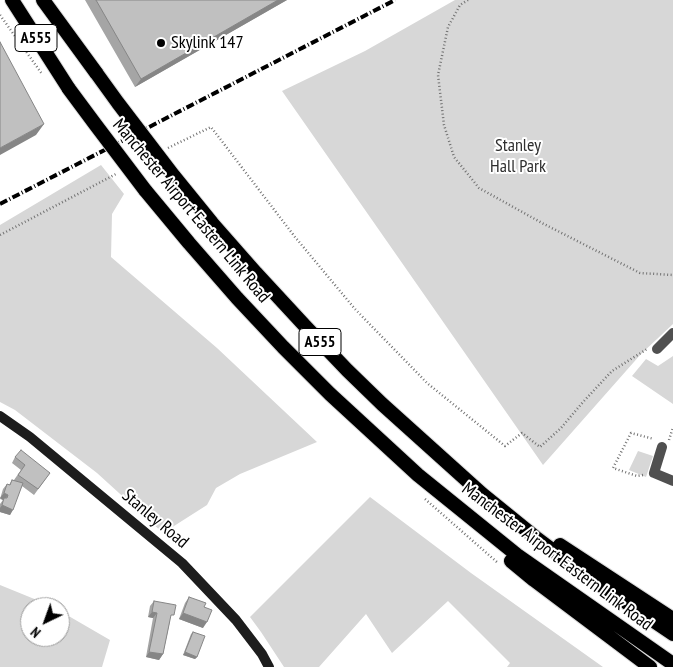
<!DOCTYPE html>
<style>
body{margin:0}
#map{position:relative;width:673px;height:667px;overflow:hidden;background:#fff;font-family:"PT Sans Narrow",sans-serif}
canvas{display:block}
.north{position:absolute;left:20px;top:597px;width:50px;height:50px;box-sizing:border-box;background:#fff;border:1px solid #999;border-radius:50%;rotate:222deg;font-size:14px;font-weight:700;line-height:20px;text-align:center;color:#000}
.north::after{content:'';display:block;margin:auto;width:18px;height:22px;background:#000;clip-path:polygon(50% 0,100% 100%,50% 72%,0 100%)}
</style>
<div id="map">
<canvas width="673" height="667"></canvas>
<div class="north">N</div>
</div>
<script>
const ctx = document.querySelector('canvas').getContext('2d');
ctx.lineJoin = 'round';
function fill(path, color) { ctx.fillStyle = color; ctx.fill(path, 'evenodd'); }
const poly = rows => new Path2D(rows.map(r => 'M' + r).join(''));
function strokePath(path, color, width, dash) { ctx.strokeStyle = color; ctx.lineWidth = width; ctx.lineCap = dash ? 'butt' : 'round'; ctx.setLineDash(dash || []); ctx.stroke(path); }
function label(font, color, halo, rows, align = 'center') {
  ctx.font = font + ' "PT Sans Narrow",sans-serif'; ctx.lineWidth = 4; ctx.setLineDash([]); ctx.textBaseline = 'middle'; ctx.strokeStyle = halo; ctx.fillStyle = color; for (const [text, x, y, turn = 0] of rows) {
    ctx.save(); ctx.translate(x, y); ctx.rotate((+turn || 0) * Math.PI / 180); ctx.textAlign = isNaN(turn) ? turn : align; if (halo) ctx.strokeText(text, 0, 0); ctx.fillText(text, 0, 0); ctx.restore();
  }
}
const green = poly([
 [455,0,673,0,673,324,641,354,543,465,282,91,365,51],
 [101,165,124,194,112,214,111,257,217,348,317,442,240,474,216,488,207,505,163,533,97,473,15,410,0,402,0,225],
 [673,356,673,404,632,376,646,359,658,366],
 [638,451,653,456,646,477,629,470],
 [370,497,471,573,603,667,507,667,510,663,448,601,392,653,366,614,319,667,284,667,261,632,250,617],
 [0,585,54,607,30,607,30,637,60,637,60,611,110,640,102,667,0,667]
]);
const path = poly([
 [468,0,460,5,448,27,438,75,444,125,454,157,479,188,542,223,640,273,673,275],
 [0,15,42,74],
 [168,148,211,127,295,237,355,309,427,383,505,446,522,433,540,447,561,428,583,402,612,371,647,349],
 [0,235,116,174],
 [669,440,673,427],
 [643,475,637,476,613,468,631,433,654,439],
 [425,499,498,563]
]);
const minor = poly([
 [657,349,673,333],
 [662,447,654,473,673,481]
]);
const secondary = poly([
 [0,416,30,437,182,563,236,620,262,654,269,667]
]);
const trunk = poly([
 [12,0,69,89],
 [43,0,97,74],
 [173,175,212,223,256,273,305,326,347,370,382,404,482,494,535,537,587,576,673,634],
 [145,190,189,243,237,298,283,347,330,394,418,475,517,555,673,664],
 [560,545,673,619],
 [511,561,534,580,650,667]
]);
const rail = poly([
 [0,204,395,0]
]);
const trunkBridge = poly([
 [97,74,118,103,173,175],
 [69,89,95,124,145,190]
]);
const wall = poly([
 [85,0,287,0,135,87],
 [15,457,50,473,34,495,22,486,10,515,0,512,0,504,3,500,0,499,3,489,7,484,9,485,12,480,14,480,21,470,12,463],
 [189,597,204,607,203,628,179,619,185,603],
 [154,601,170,621,163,654,159,660,146,657,153,618,148,617,150,606],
 [193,632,197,657,195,659,183,655,191,634]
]);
const shadedWall = poly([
 [278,0,287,0,135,87,141,79],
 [44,124,36,135,0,155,0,148],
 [4,493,8,495,4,500,4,498,3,500,0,498],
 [2,505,13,510,10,515,0,512,0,508],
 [152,612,157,613,153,618,148,617],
 [183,613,207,622,203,628,179,619],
 [149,652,163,654,159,660,146,657],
 [185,652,197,657,195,659,183,655]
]);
const building = poly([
 [96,0,278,0,141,79,96,0],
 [0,42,44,124,0,148,0,42],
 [21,450,50,473,38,489,18,475,25,465,15,457,21,450],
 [12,480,23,483,13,510,2,505,4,498,7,498,8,495,4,493,7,484,10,485,12,480],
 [189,597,206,603,204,607,212,610,207,622,183,613,189,597],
 [154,601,176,605,174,615,171,615,163,654,149,652,157,613,152,612,154,601],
 [193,632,205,636,197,657,185,652,193,632]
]);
const markers = [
 [161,43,5,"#000"]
];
const shields = [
 [36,38,42],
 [320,342,42]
];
const shieldNames = [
 ["A555",36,38],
 ["A555",320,342]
];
const poiNames = [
 ["Skylink 147",171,43]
];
const parkNames = [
 ["Stanley",518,146],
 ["Hall Park",518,167]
];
const streetNames = [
 ["Manchester Airport Eastern Link Road",191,211,50],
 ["Stanley Road",155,519,40],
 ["Manchester Airport Eastern Link Road",557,557,37]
];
fill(green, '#d7d7d7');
strokePath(trunk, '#dbdbdb', 16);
strokePath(path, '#727272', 2.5, [1, 2.5]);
strokePath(minor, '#505050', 10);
strokePath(secondary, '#1d1d1d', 10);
strokePath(trunk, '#000', 14);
strokePath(rail, '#000', 4, [8, 2.5, 1, 2.5]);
strokePath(trunkBridge, '#dbdbdb', 16, []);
strokePath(trunkBridge, '#000', 14);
fill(wall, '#a5a5a5');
fill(shadedWall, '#868686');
fill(building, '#c0c0c0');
strokePath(building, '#868686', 1);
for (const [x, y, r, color] of markers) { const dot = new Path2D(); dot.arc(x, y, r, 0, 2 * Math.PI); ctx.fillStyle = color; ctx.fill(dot); strokePath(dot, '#fff', 2); }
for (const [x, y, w] of shields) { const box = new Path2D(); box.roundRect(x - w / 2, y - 13.5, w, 27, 4); ctx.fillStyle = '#fff'; ctx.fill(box); strokePath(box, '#000', 1); }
label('bold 16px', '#000', null, shieldNames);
label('18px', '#000', '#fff', poiNames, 'left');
label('18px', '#2e2e2e', '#fff', parkNames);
label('18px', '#000', '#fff', streetNames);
</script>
